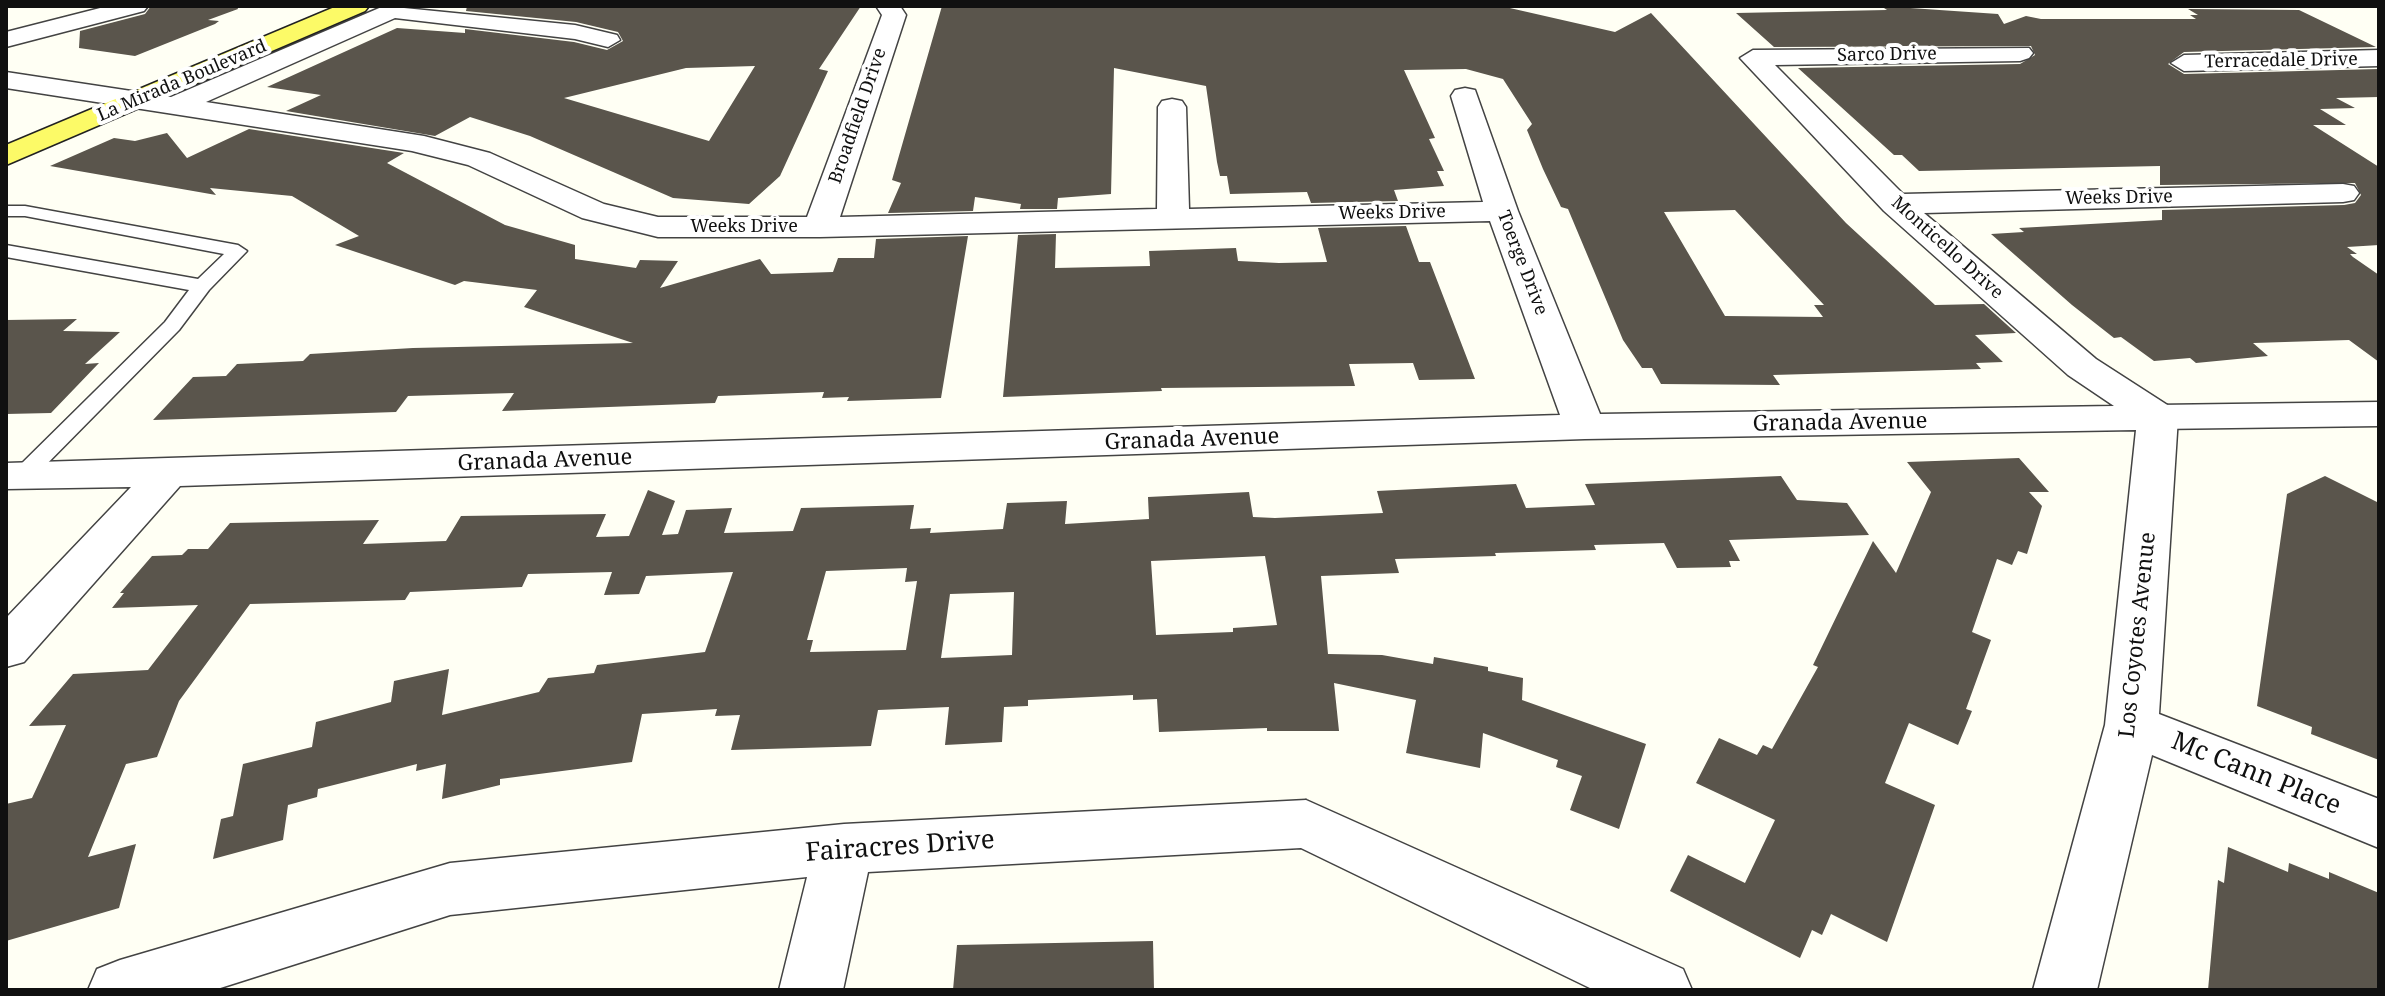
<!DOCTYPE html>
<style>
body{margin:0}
#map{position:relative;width:2385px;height:996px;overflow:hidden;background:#fffff4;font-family:"Noto Serif",serif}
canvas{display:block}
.frame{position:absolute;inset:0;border:8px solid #101010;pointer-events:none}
</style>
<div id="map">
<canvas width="2385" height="996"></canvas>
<div class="frame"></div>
</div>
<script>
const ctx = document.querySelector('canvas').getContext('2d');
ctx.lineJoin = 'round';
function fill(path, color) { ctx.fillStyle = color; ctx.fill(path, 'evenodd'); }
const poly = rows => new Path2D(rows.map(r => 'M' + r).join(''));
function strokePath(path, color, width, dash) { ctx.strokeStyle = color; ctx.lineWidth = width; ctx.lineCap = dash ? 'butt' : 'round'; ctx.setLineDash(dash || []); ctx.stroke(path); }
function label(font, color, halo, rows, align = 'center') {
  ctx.font = font + ' "Noto Serif",serif'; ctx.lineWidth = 8; ctx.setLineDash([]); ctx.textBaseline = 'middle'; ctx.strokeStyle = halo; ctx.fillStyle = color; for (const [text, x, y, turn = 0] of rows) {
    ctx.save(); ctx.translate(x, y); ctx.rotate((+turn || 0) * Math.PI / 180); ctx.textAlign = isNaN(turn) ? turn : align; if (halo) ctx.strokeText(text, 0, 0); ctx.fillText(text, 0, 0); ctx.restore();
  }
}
const building = poly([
 [151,6,237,6,238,9,208,20,219,21,215,24,135,56,79,48,80,31,145,14],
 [467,6,861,6,819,69,828,71,780,176,749,204,673,198,530,136,470,117,435,136,286,111,321,95,267,87,397,28,465,33,465,29,574,42,607,50,623,41,618,32,576,22,466,11],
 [755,66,709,141,564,98,686,68],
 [942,6,1501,6,1615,32,1651,13,1846,223,1935,305,1984,304,2016,333,1975,335,2003,362,1976,363,1981,369,1773,375,1780,385,1661,384,1652,368,1642,368,1623,340,1568,209,1561,207,1543,169,1527,130,1532,124,1503,79,1466,69,1404,70,1435,138,1429,139,1444,171,1437,171,1444,186,1394,190,1398,201,1311,203,1307,192,1230,194,1227,176,1220,176,1217,162,1206,86,1114,68,1111,194,1058,198,1057,209,1020,209,1021,204,975,197,973,211,888,213,901,183,892,180],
 [1735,210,1824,305,1814,305,1823,317,1725,316,1664,212],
 [1881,6,1998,14,2004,24,2026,16,2041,19,2196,19,2190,15,2198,15,2188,9,2299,10,2376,47,2184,52,2168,64,2184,74,2379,69,2379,97,2336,98,2355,108,2320,109,2346,125,2313,125,2379,167,2379,245,2347,247,2357,254,2350,254,2353,257,2379,275,2379,362,2349,340,2253,343,2268,356,2196,363,2190,358,2154,361,2121,337,2114,338,2072,305,1991,234,2024,232,2019,228,2162,220,2162,210,2344,205,2355,203,2361,195,2355,183,2160,185,2160,166,1919,171,1902,155,1894,155,1798,68,2020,64,2035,55,2031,46,1774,47,1736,13,1887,10],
 [249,129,404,153,387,163,505,225,575,245,575,259,636,268,640,260,678,261,660,288,760,259,771,274,833,272,838,258,874,258,876,239,968,236,941,398,847,401,849,397,822,398,824,392,718,396,715,403,502,411,514,393,408,396,396,412,153,420,193,377,226,376,237,364,303,361,310,354,413,348,633,343,524,307,537,290,464,281,455,285,335,245,359,236,292,196,210,188,216,195,50,166,114,138,135,141,167,133,187,158],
 [1406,226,1419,262,1430,262,1475,379,1419,380,1413,363,1349,364,1355,386,1161,388,1162,391,1003,397,1018,235,1056,234,1055,268,1150,266,1149,251,1236,248,1238,261,1279,263,1327,262,1318,228],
 [77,319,63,331,120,332,85,364,99,363,51,413,6,414,6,320],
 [2019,458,2049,492,2029,492,2042,506,2027,554,2018,551,2012,565,1997,559,1972,632,1991,640,1966,709,1972,711,1958,745,1909,723,1885,783,1935,805,1887,942,1831,914,1822,935,1812,930,1800,958,1670,891,1688,855,1745,883,1775,820,1696,783,1719,738,1757,755,1763,745,1772,749,1818,667,1813,665,1873,541,1896,573,1931,492,1907,462],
 [1781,476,1797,500,1847,503,1869,535,1729,540,1740,561,1729,561,1731,567,1677,568,1664,543,1594,545,1596,550,1495,553,1496,556,1395,559,1399,573,1321,576,1328,654,1382,655,1433,664,1434,657,1488,667,1488,671,1523,678,1522,700,1646,744,1619,829,1570,810,1582,776,1556,767,1558,760,1483,733,1480,768,1406,753,1416,700,1334,683,1339,731,1267,731,1267,728,1159,732,1157,699,1133,700,1133,695,1028,700,1028,706,1004,707,1002,742,945,745,949,707,878,710,871,746,731,750,740,715,715,716,717,709,642,714,632,762,500,779,500,785,442,799,446,764,416,771,417,764,318,789,317,797,288,805,283,840,213,859,221,819,233,816,243,764,312,747,316,722,391,702,394,681,449,669,442,715,539,692,548,678,594,673,597,665,705,652,733,572,646,576,639,594,604,595,612,572,528,574,522,587,410,592,405,600,250,604,179,701,157,757,126,764,88,857,136,844,119,908,6,941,6,804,32,798,66,725,29,726,73,674,148,670,198,605,112,608,124,593,120,593,152,556,182,555,188,549,208,549,230,523,379,520,363,544,446,541,461,516,606,514,596,537,629,536,648,490,675,501,662,535,678,534,686,510,732,508,724,533,793,531,801,508,914,505,910,529,931,528,930,533,1003,529,1007,503,1067,501,1065,524,1149,519,1148,497,1249,492,1253,517,1275,518,1383,513,1377,491,1516,484,1526,508,1595,505,1585,484],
 [1265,556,1277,625,1233,628,1233,632,1156,635,1151,561],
 [907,568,905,582,917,581,906,650,810,652,813,640,807,640,826,571],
 [1014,592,1012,655,941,658,950,594],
 [2325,476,2379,503,2379,760,2311,734,2312,727,2257,706,2287,494],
 [2228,847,2288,872,2289,863,2329,879,2329,872,2379,893,2379,990,2208,990,2218,880,2224,883],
 [1153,941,1154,990,953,990,957,945]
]);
const service = poly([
 [6,206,25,206,238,245,247,251,209,290,179,330,31,480,23,482,11,475,15,470,165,322,189,290,6,257,6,245,198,279,224,254,25,216,6,216,6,206]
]);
const minor = poly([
 [108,6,148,6,144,11,6,47,6,32,108,6],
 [384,6,575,25,617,35,620,40,608,47,575,39,395,18,206,102,424,136,490,153,604,204,658,217,807,217,882,15,876,6,900,6,906,15,840,217,1157,209,1158,107,1162,101,1172,99,1182,101,1186,107,1189,209,1483,202,1451,96,1455,90,1465,88,1475,90,1518,211,1600,414,2114,406,2068,375,1884,211,1740,58,1753,50,2029,48,2033,53,2029,58,2020,61,1775,65,1903,194,2343,184,2354,186,2359,193,2354,200,2343,202,1924,213,2096,359,2172,408,2178,417,2159,714,2379,799,2379,848,2152,755,2097,990,2033,990,2105,725,2136,430,1585,439,180,486,24,662,6,667,6,618,131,487,6,489,6,463,1560,415,1490,221,820,237,658,237,582,218,468,165,412,151,6,88,6,72,171,97,384,6],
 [2379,50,2379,66,2184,71,2171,63,2184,55,2379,50],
 [1306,800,1683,969,1692,990,1594,990,1301,848,868,872,843,990,779,990,807,877,450,915,214,990,88,990,97,969,120,960,450,863,844,824,1306,800]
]);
const tertiary = poly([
 [2379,402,2379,426,2158,429,2144,426,2138,417,2144,408,2158,405,2379,402]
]);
const primary = poly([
 [337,6,369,6,365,11,6,165,6,145,337,6]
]);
const farStreetnames = [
 ["Sarco Drive",1887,55,-1],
 ["Terracedale Drive",2281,61,-1],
 ["La Mirada Boulevard",182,81,-23],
 ["Broadfield Drive",858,116,-71],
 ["Weeks Drive",2119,198,-1],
 ["Weeks Drive",1392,213,-1],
 ["Weeks Drive",744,227],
 ["Monticello Drive",1947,248,42],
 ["Toerge Drive",1522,263,69]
];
const streetNames = [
 ["Granada Avenue",1840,423,-1],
 ["Granada Avenue",1192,440,-2],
 ["Granada Avenue",545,461,-2],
 ["Los Coyotes Avenue",2138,635,-84]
];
const nearStreetnames = [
 ["Mc Cann Place",2256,774,22],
 ["Fairacres Drive",900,847,-4]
];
fill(building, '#5a554c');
strokePath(service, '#434343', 3);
strokePath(minor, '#434343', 3);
strokePath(tertiary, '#434343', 3);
strokePath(primary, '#212121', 3);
fill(service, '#fff');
fill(minor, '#fff');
fill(tertiary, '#fff');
fill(primary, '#fcfa67');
label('18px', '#101010', '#fff', farStreetnames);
label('22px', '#101010', '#fff', streetNames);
label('26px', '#101010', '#fff', nearStreetnames);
</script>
